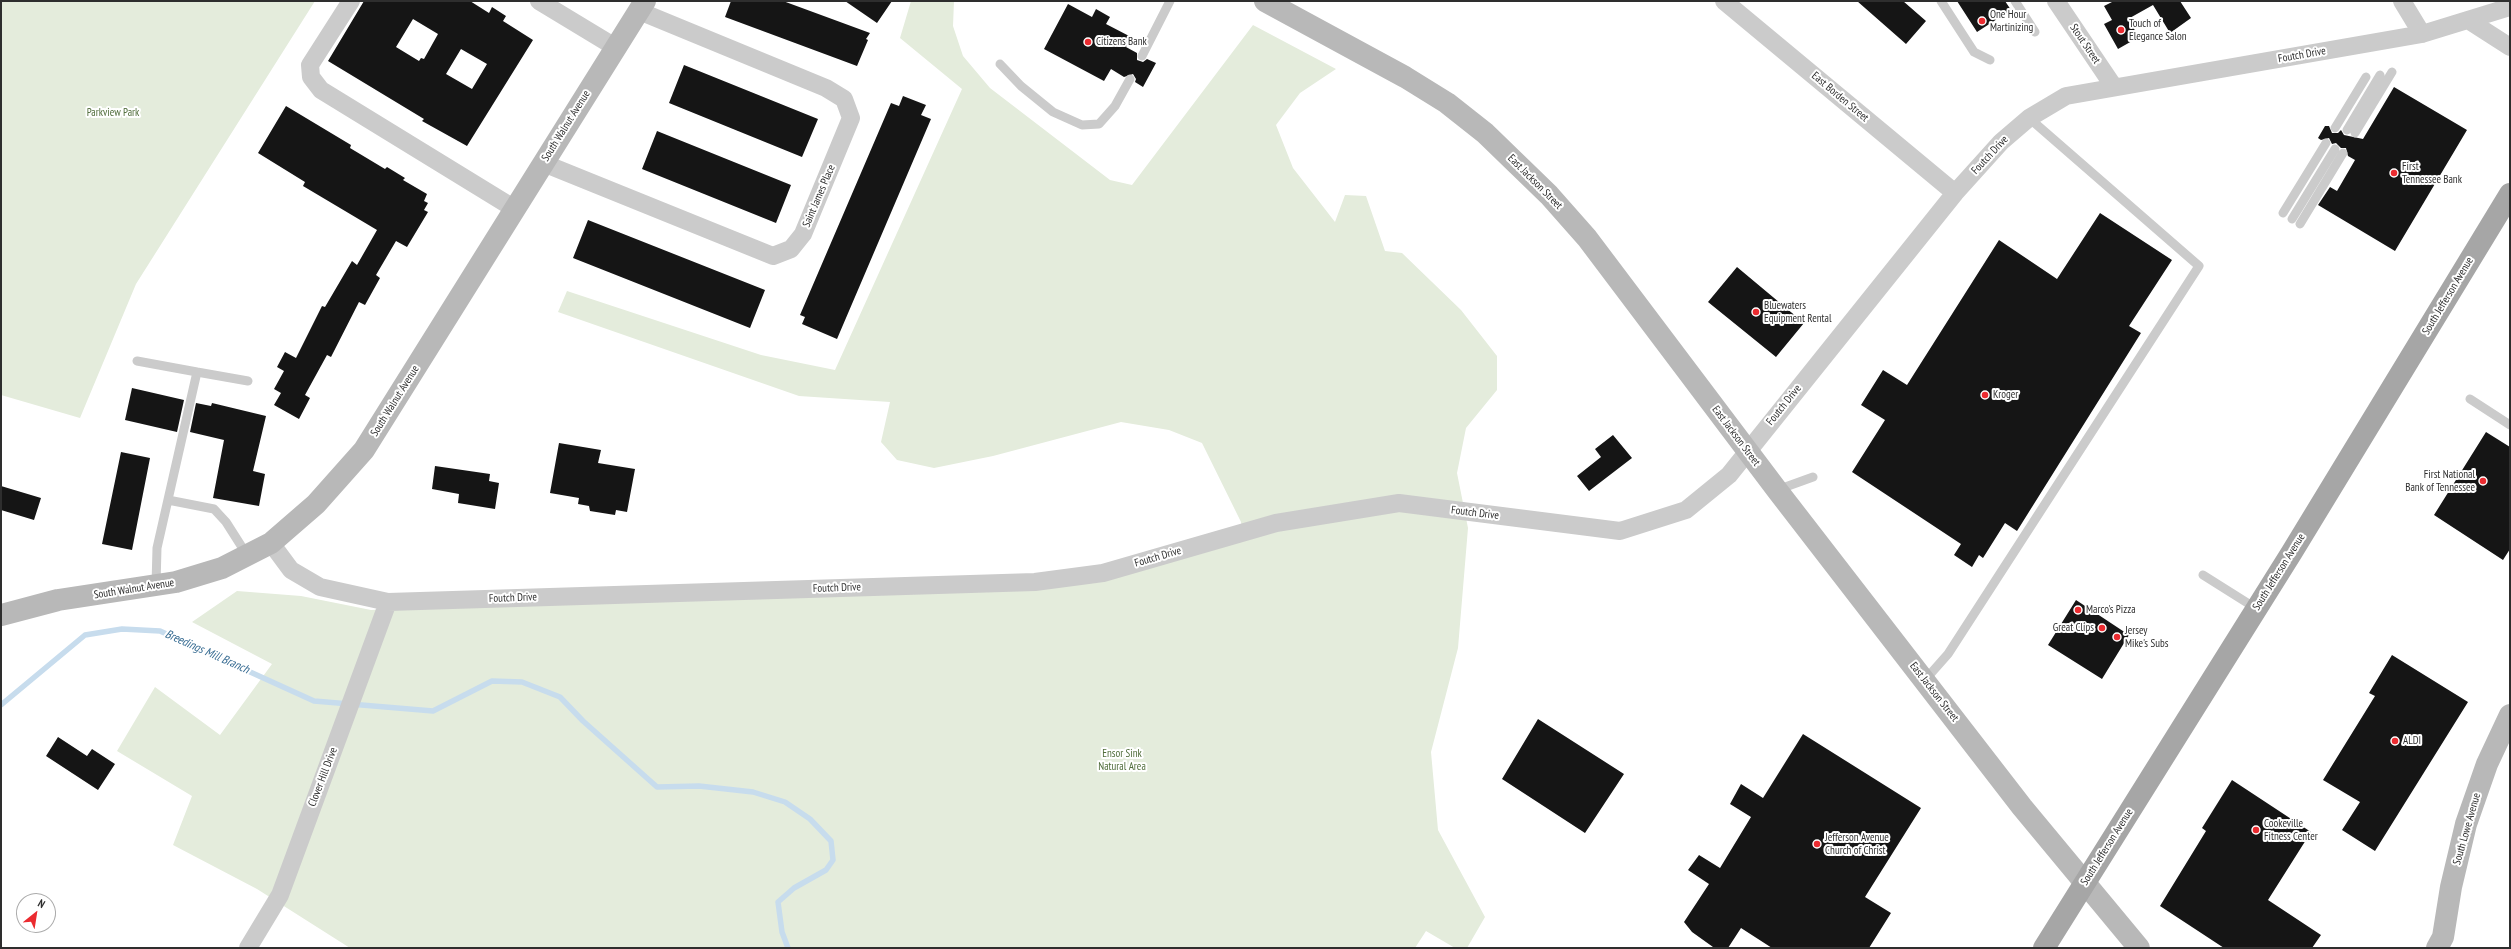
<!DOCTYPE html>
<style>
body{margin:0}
#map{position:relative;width:2511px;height:949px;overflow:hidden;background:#fff;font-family:"PT Sans Narrow",sans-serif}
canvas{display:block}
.frame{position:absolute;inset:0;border:2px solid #2e2e2e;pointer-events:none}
.north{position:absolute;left:16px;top:893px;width:40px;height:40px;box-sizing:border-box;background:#fff;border:1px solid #ababab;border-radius:50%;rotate:30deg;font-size:11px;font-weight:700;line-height:16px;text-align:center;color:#2e2e2e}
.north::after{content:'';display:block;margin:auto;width:14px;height:18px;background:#eb2b30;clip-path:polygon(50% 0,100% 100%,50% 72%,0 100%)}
</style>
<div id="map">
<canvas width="2511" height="949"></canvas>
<div class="frame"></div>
<div class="north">N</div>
</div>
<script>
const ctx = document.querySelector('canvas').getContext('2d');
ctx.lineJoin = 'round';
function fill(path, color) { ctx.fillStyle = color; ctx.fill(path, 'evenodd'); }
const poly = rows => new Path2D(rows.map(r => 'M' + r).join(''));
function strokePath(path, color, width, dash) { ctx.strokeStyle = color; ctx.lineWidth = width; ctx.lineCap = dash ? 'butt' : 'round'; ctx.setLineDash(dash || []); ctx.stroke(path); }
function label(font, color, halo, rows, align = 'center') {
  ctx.font = font + ' "PT Sans Narrow",sans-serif'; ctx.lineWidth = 4; ctx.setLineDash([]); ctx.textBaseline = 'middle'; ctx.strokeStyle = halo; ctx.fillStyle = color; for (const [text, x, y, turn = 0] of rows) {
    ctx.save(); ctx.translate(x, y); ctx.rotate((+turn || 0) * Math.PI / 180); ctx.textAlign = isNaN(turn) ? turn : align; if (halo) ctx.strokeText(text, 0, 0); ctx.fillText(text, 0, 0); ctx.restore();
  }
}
const green = poly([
 [1,1,315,1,136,284,80,418,1,395],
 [911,1,954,1,953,26,963,56,990,88,1110,180,1132,185,1253,25,1336,69,1300,93,1276,125,1293,168,1335,222,1345,195,1366,196,1385,251,1402,253,1461,310,1497,356,1497,390,1466,428,1457,473,1468,528,1458,648,1431,752,1438,830,1485,917,1467,948,1455,948,1426,931,1415,948,350,948,257,889,173,845,192,796,117,751,155,687,220,735,272,664,192,622,237,591,301,596,371,610,1102,573,1242,533,1241,522,1202,443,1169,430,1121,422,993,456,934,468,897,460,881,442,890,402,799,396,558,312,567,291,761,355,835,370,962,89,900,38]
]);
const stream = poly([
 [1,705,85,635,122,629,160,631,314,701,433,711,492,681,522,682,560,697,583,721,657,787,699,786,753,792,785,802,810,819,831,841,833,860,826,870,794,888,778,902,782,932,788,948]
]);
const building = poly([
 [364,1,470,1,489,13,492,7,506,16,503,21,533,40,467,146,422,121,424,119,328,61],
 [413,19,438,34,424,59,421,58,419,61,396,47],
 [461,49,487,64,472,89,446,74],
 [731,1,783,1,870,33,866,39,868,40,857,66,725,17],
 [845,1,892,1,877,23],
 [1857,1,1903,1,1926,21,1906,44],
 [1957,1,2005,1,2011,10,1977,32],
 [2114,1,2180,1,2191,18,2170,33,2153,5,2128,19,2139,37,2118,49,2104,24,2112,20,2104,6],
 [1068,4,1092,17,1096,9,1110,17,1106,24,1131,37,1126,47,1137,53,1137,60,1143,62,1147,59,1156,63,1143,87,1135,82,1136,79,1133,74,1124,77,1111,69,1104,81,1044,49],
 [684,65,818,119,802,157,669,103],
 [2394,87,2467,130,2395,251,2318,205,2330,187,2337,191,2355,160,2348,156,2346,148,2341,148,2336,143,2332,144,2329,138,2321,140,2318,138,2325,126,2329,126,2332,133,2338,133,2341,130,2344,135,2363,139],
 [903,96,926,105,921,115,931,119,837,339,802,324,805,317,800,315,891,103,899,106],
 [286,106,351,145,350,148,385,169,387,167,405,178,403,180,427,194,424,201,428,203,424,210,428,212,407,247,396,241,376,275,380,278,365,305,359,302,331,357,327,355,305,395,310,398,299,419,274,405,281,393,274,389,284,371,277,367,285,352,296,358,322,306,325,307,352,261,357,265,377,230,303,186,305,182,258,153],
 [657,131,791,185,776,223,642,169],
 [2100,213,2172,260,2129,326,2141,333,2017,531,2005,523,1983,558,1979,555,1972,567,1954,555,1961,544,1852,472,1885,420,1861,405,1883,370,1907,385,1999,240,2057,279],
 [588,220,765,290,750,328,573,258],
 [1737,267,1804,323,1776,357,1708,302],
 [132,388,184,400,177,432,125,420],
 [196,403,211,406,212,403,266,416,253,471,265,474,259,506,213,498,224,440,190,432],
 [2486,432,2510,447,2510,549,2503,560,2434,515],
 [1613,435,1632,458,1589,491,1577,476,1601,457,1595,449],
 [559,443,601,450,598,463,635,469,627,512,616,510,615,515,590,511,589,506,578,504,579,498,550,493],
 [121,452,150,458,132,550,102,544],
 [435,466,490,474,489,481,499,483,495,509,458,503,459,494,432,489],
 [1,486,41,498,34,520,1,510],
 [2076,600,2129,635,2102,679,2048,645],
 [2392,655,2468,702,2375,851,2342,830,2360,802,2323,780,2375,696,2369,693],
 [1538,719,1624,774,1585,833,1502,779],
 [1803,734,1921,808,1865,897,1891,913,1869,948,1772,948,1741,928,1728,948,1713,947,1692,932,1684,922,1709,884,1688,870,1699,855,1720,868,1751,817,1730,804,1741,784,1763,798],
 [58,737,87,756,92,749,115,764,98,790,46,756],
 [2232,780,2311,832,2268,900,2321,935,2312,948,2224,948,2160,906,2206,831,2202,828]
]);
const lane = poly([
 [1941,1,1974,52,1990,60],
 [2015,1,2035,32],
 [1142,56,1170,1],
 [1000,64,1021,86,1053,112,1082,125,1099,124,1115,106,1130,79],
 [2335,128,2366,77],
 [2347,130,2380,75],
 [2355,133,2392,72],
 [2283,213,2326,143],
 [2292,219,2335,149],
 [2300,224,2343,153],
 [137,361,197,372,157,548,156,585],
 [197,372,248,381],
 [2470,399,2510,425],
 [1777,490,1813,477],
 [168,500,214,509,226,522,247,555],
 [2203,575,2257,609],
 [1925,680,1948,654,2199,266,2029,118]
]);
const street = poly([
 [351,1,310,65,311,77,321,90,515,209],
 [539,1,615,47],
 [1724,1,1955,193],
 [2056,1,2114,87],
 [2402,1,2422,34],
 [2468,20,2510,47],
 [543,163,773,256,791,249,803,234,851,118,844,99,826,88,639,11],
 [271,543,291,570,320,587,388,602,1035,582,1103,573,1276,523,1399,503,1620,531,1686,510,1729,475,1955,193,2001,142,2029,118,2066,96,2422,34,2510,7],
 [248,948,280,895,388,602]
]);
const secondary = poly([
 [1265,1,1405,77,1447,103,1485,133,1549,195,1587,238,1777,490,2022,807,2139,948],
 [1,615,58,600,176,582,222,568,271,543,316,504,364,450,645,1],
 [2437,948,2443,937,2451,887,2466,824,2487,764,2510,715]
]);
const primary = poly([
 [2044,948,2292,552,2510,194]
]);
const markers = [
 [1982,21,4,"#eb2b30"],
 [2121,30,4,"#eb2b30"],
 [1088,42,4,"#eb2b30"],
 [2394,173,4,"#eb2b30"],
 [1756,312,4,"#eb2b30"],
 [1985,395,4,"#eb2b30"],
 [2483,481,4,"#eb2b30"],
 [2078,610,4,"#eb2b30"],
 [2102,628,4,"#eb2b30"],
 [2117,637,4,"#eb2b30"],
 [2395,741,4,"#eb2b30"],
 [2256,830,4,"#eb2b30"],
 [1817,844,4,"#eb2b30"]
];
const poiNames = [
 ["One Hour",1990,15],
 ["Martinizing",1990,28],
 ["Touch of",2129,24],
 ["Elegance Salon",2129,37],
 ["Citizens Bank",1096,42],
 ["First",2402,167],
 ["Tennessee Bank",2402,180],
 ["Bluewaters",1764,306],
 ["Equipment Rental",1764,319],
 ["Kroger",1993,395],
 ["First National",2475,475,"right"],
 ["Bank of Tennessee",2475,488,"right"],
 ["Marco's Pizza",2086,610],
 ["Great Clips",2094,628,"right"],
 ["Jersey",2125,631],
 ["Mike's Subs",2125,644],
 ["ALDI",2403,741],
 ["Cookeville",2264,824],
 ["Fitness Center",2264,837],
 ["Jefferson Avenue",1825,838],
 ["Church of Christ",1825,851]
];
const streetNames = [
 ["Stout Street",2085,44,56],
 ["Foutch Drive",2302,55,-10],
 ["East Borden Street",1840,97,40],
 ["South Walnut Avenue",566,126,-58],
 ["Foutch Drive",1990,155,-47],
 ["East Jackson Street",1535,182,45],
 ["Saint James Place",819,196,-67],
 ["South Jefferson Avenue",2448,296,-59],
 ["South Walnut Avenue",395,401,-58],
 ["Foutch Drive",1784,405,-51],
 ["East Jackson Street",1736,436,53],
 ["Foutch Drive",1475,513,7],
 ["Foutch Drive",1158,557,-16],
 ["South Jefferson Avenue",2279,572,-58],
 ["Foutch Drive",837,588,-2],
 ["South Walnut Avenue",134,589,-9],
 ["Foutch Drive",513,598,-2],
 ["East Jackson Street",1934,692,52],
 ["Clover Hill Drive",323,777,-69],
 ["South Lowe Avenue",2467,829,-74],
 ["South Jefferson Avenue",2107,847,-58]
];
const parkNames = [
 ["Parkview Park",113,113],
 ["Ensor Sink",1122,754],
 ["Natural Area",1122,767]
];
const waterNames = [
 ["Breedings Mill Branch",207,652,24]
];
fill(green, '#e4ecdc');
strokePath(stream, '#c7dced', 5.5);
fill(building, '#151515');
strokePath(lane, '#cbcbcb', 9);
strokePath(street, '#cbcbcb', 18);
strokePath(secondary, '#b8b8b8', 22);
strokePath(primary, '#a6a6a6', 22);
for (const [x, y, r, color] of markers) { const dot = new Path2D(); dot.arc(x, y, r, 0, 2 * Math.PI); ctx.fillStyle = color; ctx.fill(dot); strokePath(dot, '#fff', 1.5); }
label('11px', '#2e2e2e', '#fff', poiNames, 'left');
label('11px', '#2e2e2e', '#fff', streetNames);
label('11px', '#4f6c3a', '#fff', parkNames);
label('italic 12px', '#396d93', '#fff', waterNames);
</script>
